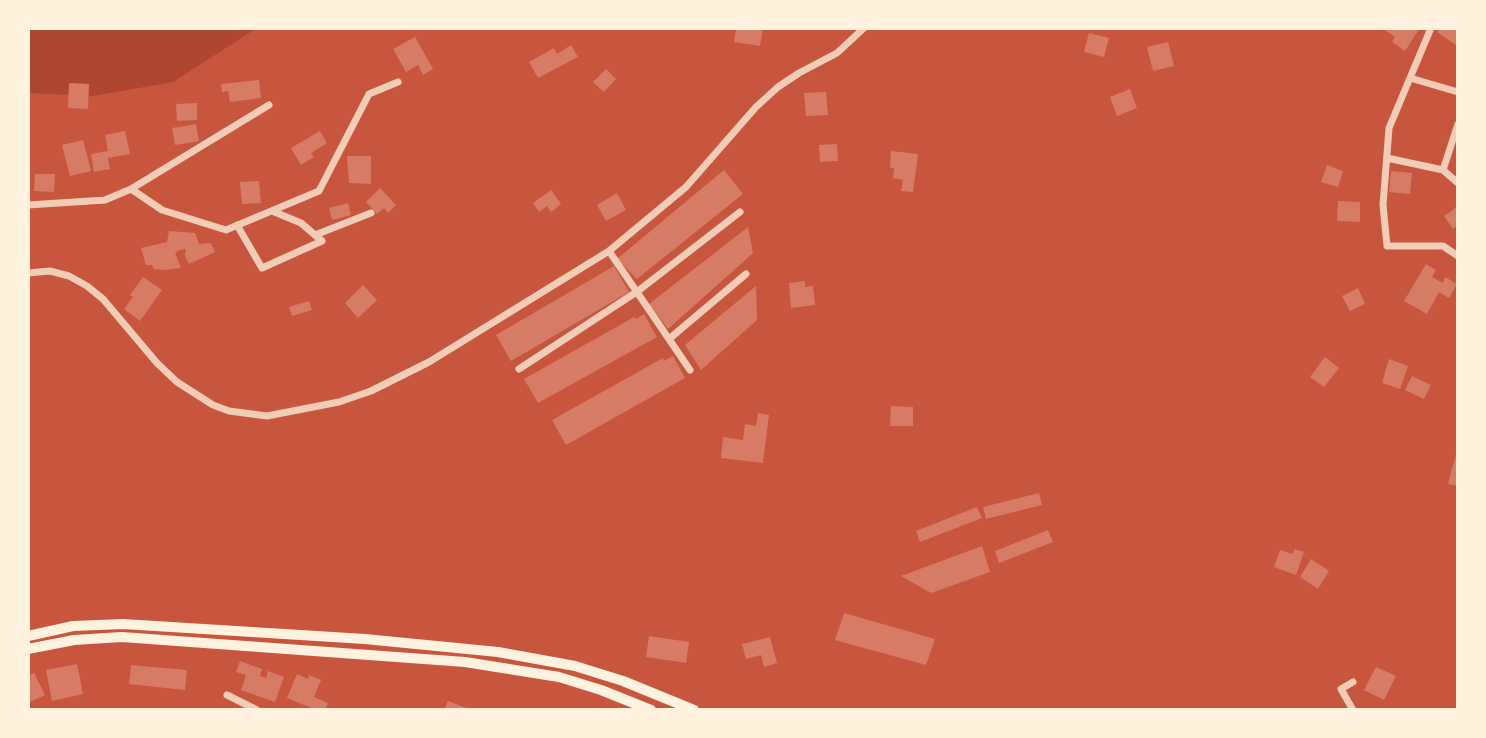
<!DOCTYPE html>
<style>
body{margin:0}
#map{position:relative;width:1486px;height:738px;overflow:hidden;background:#c8553d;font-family:Lora,serif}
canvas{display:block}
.frame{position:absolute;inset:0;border:30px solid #fff3e0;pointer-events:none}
</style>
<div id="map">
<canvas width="1486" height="738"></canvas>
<div class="frame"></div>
</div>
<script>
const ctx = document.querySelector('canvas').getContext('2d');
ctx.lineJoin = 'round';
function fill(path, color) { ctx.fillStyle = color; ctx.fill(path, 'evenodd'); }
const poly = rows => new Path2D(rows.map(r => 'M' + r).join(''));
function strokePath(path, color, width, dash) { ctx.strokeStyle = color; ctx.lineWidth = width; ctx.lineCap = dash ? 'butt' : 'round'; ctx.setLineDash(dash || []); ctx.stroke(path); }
const green = poly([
 [28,28,257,28,173,82,93,96,28,93]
]);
const building = poly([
 [736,28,763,28,760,46,734,42],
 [1382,28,1420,28,1405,51,1392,42,1395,37],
 [1440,28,1458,28,1456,45,1437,32],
 [1089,33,1109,38,1104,57,1084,52],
 [415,37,433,69,423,75,418,65,406,72,393,49],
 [1168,42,1174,66,1153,71,1147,47],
 [571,45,578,57,538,78,529,62,554,48,557,54],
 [606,69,616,79,604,92,593,82],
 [259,80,261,98,230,102,228,91,222,92,221,84],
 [69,83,89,84,88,109,68,108],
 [1130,89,1137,108,1117,116,1110,97],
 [826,92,828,115,806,116,804,93],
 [197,103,197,120,177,121,176,104],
 [196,124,199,141,175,145,172,128],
 [125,131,130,154,108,158,110,169,94,172,91,154,108,151,105,135],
 [320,131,327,143,311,153,314,157,301,165,291,148],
 [83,140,91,171,70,176,62,145],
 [837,144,838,161,820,162,819,145],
 [891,151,918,154,913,192,901,191,903,180,893,178,894,168,890,168],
 [347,156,371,156,371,184,349,183],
 [1327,165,1343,171,1338,187,1321,182],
 [724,170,743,194,637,279,617,259],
 [1391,171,1412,173,1410,194,1389,192],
 [35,174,55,174,54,192,34,191],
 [259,181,261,203,242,204,240,182],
 [380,188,396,205,388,213,384,208,377,214,366,202],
 [551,190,561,204,551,212,547,206,539,212,533,203],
 [617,193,626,210,606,221,597,205],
 [1338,201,1360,202,1360,222,1337,221],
 [348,203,351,215,332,220,329,208],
 [1458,206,1458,225,1453,229,1444,216],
 [748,227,753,253,668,329,649,304],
 [169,231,195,233,199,244,211,243,215,252,189,264,185,256,186,249,180,250,175,253,181,268,165,270,154,269,152,265,146,265,141,248,167,242],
 [1426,264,1436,270,1432,277,1443,283,1445,277,1457,284,1449,298,1439,292,1427,314,1404,301],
 [614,266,629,292,511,361,496,335],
 [143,277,162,290,140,321,124,309,133,297,130,295],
 [805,281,805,287,813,286,815,305,791,308,789,283],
 [363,285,377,300,358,318,345,303],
 [756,286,757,320,701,370,685,345],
 [1358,288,1365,304,1350,311,1342,296],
 [309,301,312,310,292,316,289,307],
 [644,314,657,337,538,403,524,379,634,317,636,319],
 [673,356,685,378,566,445,552,420,663,358,664,361],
 [1325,357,1339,368,1324,387,1310,377],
 [1389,359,1408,366,1400,389,1382,383],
 [1412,376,1431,385,1424,399,1405,390],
 [891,406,913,407,913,426,890,426],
 [758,413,769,415,763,463,721,458,723,437,743,440,745,424,756,426],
 [1457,451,1458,451,1458,486,1448,484],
 [1039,493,1042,505,986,519,983,507],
 [977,507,982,518,920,542,916,531],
 [1048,530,1053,542,999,563,995,551],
 [982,546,990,572,931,593,901,576],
 [1295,549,1304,552,1296,575,1274,567,1280,550,1292,554],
 [1311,559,1329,571,1318,589,1300,577],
 [844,613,935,639,926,665,835,640],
 [649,636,689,642,686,663,646,657],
 [770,637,777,663,764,667,761,655,746,659,742,644],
 [240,661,262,669,260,676,266,678,268,671,284,677,275,702,241,690,246,675,236,672],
 [77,664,83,694,52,701,46,670],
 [131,665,187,670,185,690,129,684],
 [1376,667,1396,676,1384,700,1364,690],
 [34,673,45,695,28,703,28,676],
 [297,674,308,679,309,675,321,680,314,697,328,703,325,710,316,710,287,698],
 [448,701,472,710,444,710]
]);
const service = poly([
 [56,710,78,710]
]);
const minor = poly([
 [1431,28,1389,128,1383,205,1387,246,1443,246,1458,256],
 [1410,78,1458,92],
 [1387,158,1443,170,1458,183],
 [1443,170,1458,124],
 [131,189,162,210,226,230,319,191,369,94,398,82],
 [28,205,105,200,131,189,269,105],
 [237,225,262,268,322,241,301,223,272,211],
 [315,235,371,213],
 [609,251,690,370],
 [28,273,50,271,69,276,87,286,103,299,157,363,177,382,213,405,229,411,267,416,339,402,371,391,429,362,609,251,686,187,756,107,778,87,799,73,837,53,864,28],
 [669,339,746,274],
 [519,369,638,291,740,212],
 [227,695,257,710],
 [1353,710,1341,689,1353,682]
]);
const primary = poly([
 [28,636,73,626,123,624,365,639,498,652,575,666,623,681,694,710],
 [28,649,74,640,122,637,465,662,559,677,601,690,651,710]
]);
fill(green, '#ae4732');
fill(building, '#d67c66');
strokePath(service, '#f1ccb7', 3.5);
strokePath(minor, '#f1ccb7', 7);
strokePath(primary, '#fff3e0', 10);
</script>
